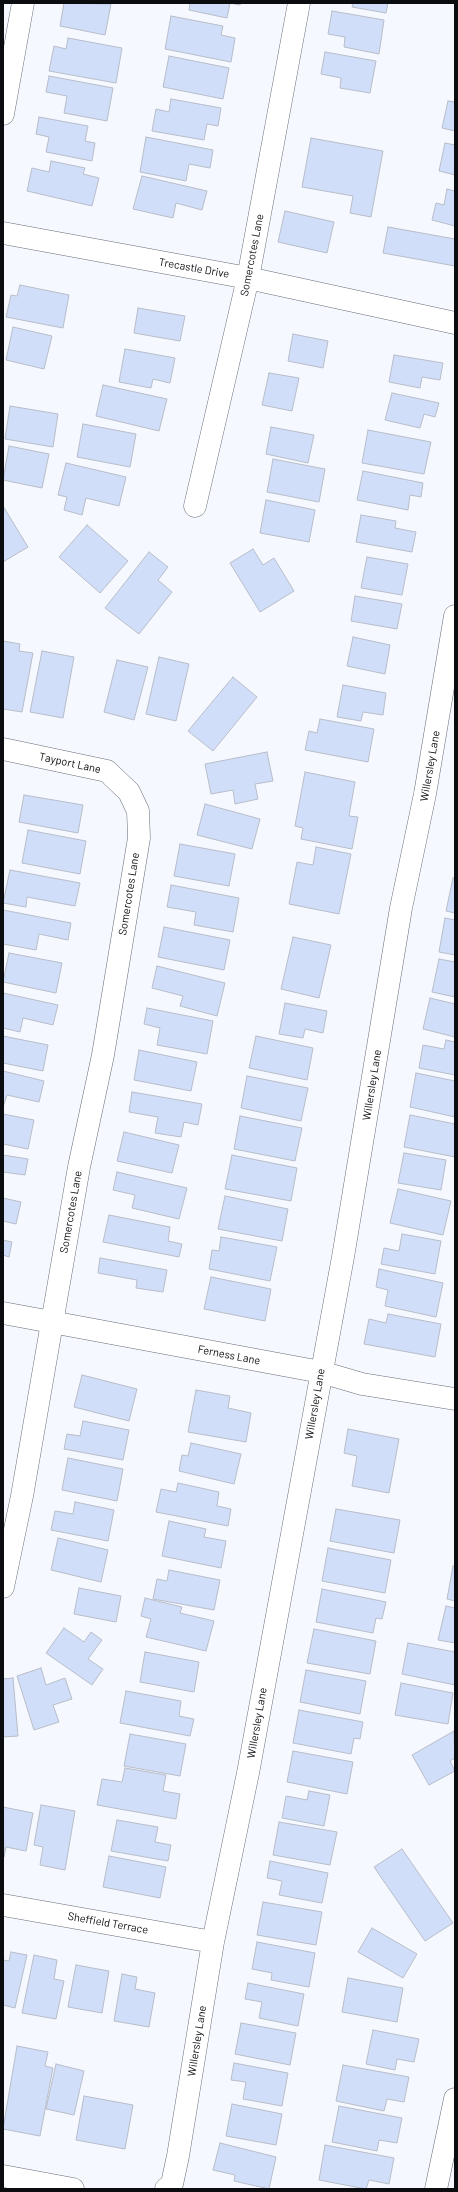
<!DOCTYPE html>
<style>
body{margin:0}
#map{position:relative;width:458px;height:2192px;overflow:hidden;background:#f5f8ff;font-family:Barlow,sans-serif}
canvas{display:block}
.frame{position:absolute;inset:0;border:4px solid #0a0c10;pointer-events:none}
</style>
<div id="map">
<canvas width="458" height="2192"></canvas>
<div class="frame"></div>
</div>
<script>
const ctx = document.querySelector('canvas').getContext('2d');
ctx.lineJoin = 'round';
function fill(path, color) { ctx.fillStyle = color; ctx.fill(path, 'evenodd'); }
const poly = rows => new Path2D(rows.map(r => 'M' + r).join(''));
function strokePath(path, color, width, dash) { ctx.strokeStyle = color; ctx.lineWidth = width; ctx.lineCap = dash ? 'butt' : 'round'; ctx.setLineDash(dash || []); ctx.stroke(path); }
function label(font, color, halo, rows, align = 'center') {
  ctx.font = font + ' Barlow,sans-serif'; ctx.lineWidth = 3; ctx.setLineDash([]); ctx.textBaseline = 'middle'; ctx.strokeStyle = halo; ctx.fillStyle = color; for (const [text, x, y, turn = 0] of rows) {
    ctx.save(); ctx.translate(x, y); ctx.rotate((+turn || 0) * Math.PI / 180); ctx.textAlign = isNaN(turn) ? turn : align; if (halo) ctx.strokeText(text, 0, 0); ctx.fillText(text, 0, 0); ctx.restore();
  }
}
const building = poly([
 [64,3,111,4,105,35,60,26,64,3],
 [190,3,241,3,240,5,230,3,227,18,189,10,190,3],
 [353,3,388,3,386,13,352,7,353,3],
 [332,11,384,20,379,54,344,47,345,37,328,34,332,11],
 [171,16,223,26,221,35,235,38,231,62,165,49,171,16],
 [68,38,122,48,116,83,49,71,54,46,66,49,68,38],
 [325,52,376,61,370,93,340,88,341,78,321,74,325,52],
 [169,56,229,68,223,99,163,87,169,56],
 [49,76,113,88,107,121,64,113,67,96,46,92,49,76],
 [171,99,221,108,218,126,207,124,204,140,152,131,156,109,169,112,171,99],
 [448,101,455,102,455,131,442,128,448,101],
 [39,117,88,126,85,141,95,143,92,161,46,152,49,137,36,134,39,117],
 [146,137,213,150,210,168,189,164,186,181,140,172,146,137],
 [311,138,383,151,371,217,350,213,353,196,302,187,311,138],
 [445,143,455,145,455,175,439,171,445,143],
 [51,161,85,168,83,174,99,178,92,206,27,191,32,168,49,172,51,161],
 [142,176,207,191,202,210,176,203,173,218,133,209,142,176],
 [447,189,455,191,455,226,432,220,436,203,444,205,447,189],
 [285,211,334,222,327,253,278,242,285,211],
 [388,227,455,239,455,266,383,253,388,227],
 [20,285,69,295,63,328,6,317,11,295,17,296,20,285],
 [138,308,185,316,180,341,134,333,138,308],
 [13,327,52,336,44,369,6,360,13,327],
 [293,334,328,341,323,368,288,361,293,334],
 [125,349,175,358,170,383,153,379,151,388,119,382,125,349],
 [394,355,443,363,440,380,422,377,420,388,389,382,394,355],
 [269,373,299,378,292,411,262,405,269,373],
 [103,385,167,399,159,431,96,416,103,385],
 [392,393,439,403,435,417,424,414,420,428,385,420,392,393],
 [10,406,58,414,53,447,5,439,10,406],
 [83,424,136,434,130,467,77,457,83,424],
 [271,427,314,435,308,463,266,454,271,427],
 [368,430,431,442,424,474,362,463,368,430],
 [9,446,49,454,42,488,3,480,9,446],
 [273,459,325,469,319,502,267,492,273,459],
 [66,463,126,477,119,506,86,498,82,515,64,510,67,497,58,495,66,463],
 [363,471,423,483,421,497,410,495,408,510,357,500,363,471],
 [266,500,315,510,309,542,260,533,266,500],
 [3,506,28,547,3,562,3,506],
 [361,515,396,521,395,528,416,532,412,552,356,542,361,515],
 [87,525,128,561,100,593,59,557,87,525],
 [253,549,263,565,274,558,294,591,260,612,230,563,253,549],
 [149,552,168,567,158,580,172,592,139,634,105,608,149,552],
 [367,557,408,564,402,595,361,588,367,557],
 [355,596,402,604,397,629,351,621,355,596],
 [353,637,390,645,385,674,347,666,353,637],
 [3,641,20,644,19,651,33,653,22,712,3,709,3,641],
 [42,651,74,657,63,718,30,712,42,651],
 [159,657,189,664,176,721,146,714,159,657],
 [117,660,148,667,134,720,104,712,117,660],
 [233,677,257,697,213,751,188,731,233,677],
 [343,685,386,693,383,715,363,712,361,721,337,717,343,685],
 [320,719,374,729,368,762,305,750,309,731,317,733,320,719],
 [267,752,273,781,255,784,258,799,235,804,233,790,211,794,205,764,267,752],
 [305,772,355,782,349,816,358,817,352,849,301,839,303,828,295,826,305,772],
 [24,795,83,805,78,833,19,822,24,795],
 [205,804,260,819,252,849,197,835,205,804],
 [28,830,86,841,80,874,22,863,28,830],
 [180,844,235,854,229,886,174,876,180,844],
 [316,847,351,854,339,914,289,904,297,862,313,865,316,847],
 [10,870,80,883,75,906,27,897,26,907,3,903,10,870],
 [453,878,455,878,455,913,446,911,453,878],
 [171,885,239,898,233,932,194,925,196,912,167,907,171,885],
 [3,910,71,923,68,940,39,934,36,950,3,944,3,910],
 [445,918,455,920,455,955,439,952,445,918],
 [164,927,230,940,224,970,158,957,164,927],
 [293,937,331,945,319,998,281,989,293,937],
 [9,953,62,963,56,993,3,982,9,953],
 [439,959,455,962,455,997,432,992,439,959],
 [157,966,225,983,217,1016,180,1006,183,996,152,988,157,966],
 [3,993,58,1005,53,1025,23,1018,20,1032,3,1028,3,993],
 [430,998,455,1004,455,1037,423,1029,430,998],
 [285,1003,327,1011,323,1033,305,1029,303,1038,279,1034,285,1003],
 [147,1008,213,1021,207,1054,157,1045,160,1028,144,1024,147,1008],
 [3,1036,48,1045,43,1071,3,1063,3,1036],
 [256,1036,313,1048,307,1080,249,1068,256,1036],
 [446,1040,455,1042,455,1075,419,1068,423,1045,444,1049,446,1040],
 [139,1050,197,1062,191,1091,134,1080,139,1050],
 [3,1071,44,1081,39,1102,7,1095,3,1107,3,1071],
 [416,1073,455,1081,455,1117,410,1107,416,1073],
 [247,1076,308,1088,301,1121,241,1108,247,1076],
 [132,1092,202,1104,198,1125,184,1122,181,1137,155,1133,158,1117,129,1112,132,1092],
 [3,1114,34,1120,28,1149,3,1144,3,1114],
 [410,1115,455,1124,455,1157,404,1147,410,1115],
 [240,1116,302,1128,295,1161,234,1149,240,1116],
 [124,1132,179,1145,172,1173,117,1161,124,1132],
 [404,1153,446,1160,441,1190,398,1183,404,1153],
 [3,1155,28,1159,25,1175,3,1172,3,1155],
 [232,1155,297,1168,291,1201,225,1189,232,1155],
 [117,1172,187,1188,179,1219,132,1208,135,1195,113,1190,117,1172],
 [398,1189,451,1201,443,1235,390,1223,398,1189],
 [225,1196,288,1209,282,1241,218,1229,225,1196],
 [3,1198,21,1202,16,1224,3,1221,3,1198],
 [109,1215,170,1227,168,1241,182,1244,179,1257,103,1242,109,1215],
 [402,1234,441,1241,435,1274,381,1264,384,1248,399,1251,402,1234],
 [221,1237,277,1247,270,1281,209,1269,212,1250,219,1251,221,1237],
 [3,1240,12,1242,9,1257,3,1255,3,1240],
 [100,1258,167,1270,163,1292,136,1288,137,1280,98,1273,100,1258],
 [379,1269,443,1283,436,1317,385,1306,388,1290,376,1287,379,1269],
 [211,1277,271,1289,265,1321,204,1309,211,1277],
 [388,1314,441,1324,435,1357,364,1344,369,1319,386,1323,388,1314],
 [82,1375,137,1389,129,1421,74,1407,82,1375],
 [196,1390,230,1396,228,1408,251,1413,246,1442,188,1432,196,1390],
 [83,1421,129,1430,123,1460,64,1449,67,1434,80,1436,83,1421],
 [348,1429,399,1439,389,1493,352,1486,357,1456,344,1453,348,1429],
 [191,1443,241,1454,234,1484,179,1471,182,1455,188,1456,191,1443],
 [68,1458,123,1469,117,1501,62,1490,68,1458],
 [178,1483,219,1492,217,1506,231,1509,228,1526,156,1512,161,1489,176,1492,178,1483],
 [75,1502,114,1510,108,1541,51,1530,55,1511,73,1514,75,1502],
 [336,1509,400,1520,394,1553,330,1541,336,1509],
 [169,1521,206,1529,204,1537,226,1541,221,1568,162,1556,169,1521],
 [58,1538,108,1550,101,1582,51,1570,58,1538],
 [328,1548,391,1560,385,1593,322,1581,328,1548],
 [453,1566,455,1567,455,1601,447,1599,453,1566],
 [169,1570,220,1580,214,1610,153,1599,157,1579,167,1581,169,1570],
 [79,1588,121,1596,116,1622,74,1614,79,1588],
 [322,1589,386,1602,382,1619,376,1618,373,1633,316,1622,322,1589],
 [145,1598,182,1607,180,1613,214,1621,206,1651,146,1637,151,1619,141,1616,145,1598],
 [446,1606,455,1608,455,1643,438,1640,446,1606],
 [64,1628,84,1642,91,1632,102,1640,88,1659,103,1669,92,1685,46,1653,64,1628],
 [314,1629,376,1641,370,1674,307,1663,314,1629],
 [408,1643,455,1652,455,1685,402,1674,408,1643],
 [145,1652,199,1662,194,1692,140,1682,145,1652],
 [41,1668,46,1685,65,1678,72,1699,53,1705,59,1722,34,1730,17,1676,41,1668],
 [306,1670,366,1681,360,1714,300,1702,306,1670],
 [13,1678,18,1736,3,1737,3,1679,13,1678],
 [401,1683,453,1693,448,1724,395,1715,401,1683],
 [126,1691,181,1701,179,1716,194,1719,190,1736,120,1723,126,1691],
 [299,1710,363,1722,360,1739,354,1738,351,1754,293,1743,299,1710],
 [454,1731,455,1758,450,1761,455,1771,429,1785,412,1755,454,1731],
 [130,1734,186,1744,180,1776,124,1766,130,1734],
 [293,1751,353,1762,347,1794,287,1782,293,1751],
 [125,1768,166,1775,163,1791,180,1794,176,1819,97,1805,102,1779,122,1782,125,1768],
 [309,1791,330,1795,324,1826,282,1818,286,1796,307,1800,309,1791],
 [41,1805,75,1811,65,1870,40,1865,43,1847,34,1845,41,1805],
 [3,1807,33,1813,26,1851,6,1847,4,1857,3,1807],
 [117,1820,158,1827,155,1842,171,1845,168,1861,111,1851,117,1820],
 [279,1822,337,1832,330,1865,273,1855,279,1822],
 [402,1849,453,1923,425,1941,374,1867,402,1849],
 [109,1856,166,1867,160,1898,103,1887,109,1856],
 [270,1861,328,1873,322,1903,279,1895,282,1881,267,1878,270,1861],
 [263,1902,322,1912,316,1945,257,1935,263,1902],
 [372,1928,417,1954,403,1978,358,1952,372,1928],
 [257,1942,315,1953,309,1987,271,1980,272,1973,252,1969,257,1942],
 [11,1952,27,1955,15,2008,3,2005,3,1960,9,1961,11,1952],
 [34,1955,57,1960,54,1979,64,1981,56,2019,22,2013,34,1955],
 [76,1965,109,1971,102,2013,68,2007,76,1965],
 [122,1974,137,1977,135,1989,155,1993,149,2027,114,2021,122,1974],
 [348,1978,403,1988,397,2022,342,2012,348,1978],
 [248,1983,304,1994,298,2026,259,2018,262,2002,245,1999,248,1983],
 [241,2023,296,2033,290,2065,235,2054,241,2023],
 [373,2030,419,2039,414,2062,397,2059,395,2070,366,2064,373,2030],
 [17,2046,48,2052,45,2066,53,2068,40,2136,3,2129,17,2046],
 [234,2063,288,2073,282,2106,243,2099,246,2082,231,2080,234,2063],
 [56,2064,84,2071,74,2115,46,2109,56,2064],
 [343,2065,409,2077,404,2102,387,2099,384,2111,336,2101,343,2065],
 [84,2096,133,2105,125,2149,76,2140,84,2096],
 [232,2104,282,2114,276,2145,226,2136,232,2104],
 [339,2106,402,2118,397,2143,379,2140,377,2151,332,2142,339,2106],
 [220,2143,276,2157,269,2189,234,2181,235,2175,213,2170,220,2143],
 [325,2145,394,2158,389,2184,369,2180,366,2189,319,2180,325,2145]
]);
const minor = poly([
 [3,114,23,3],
 [3,233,248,278,455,323],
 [195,506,248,278,299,3],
 [3,749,107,771,129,792,138,811,139,838,103,1055,79,1167,22,1496,3,1587],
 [3,1313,321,1372,362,1384,455,1399],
 [3,1905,213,1942],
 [3,2176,73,2189],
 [166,2189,172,2184,178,2156,213,1942,248,1773,343,1257,401,908,425,794,455,616],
 [436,2189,455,2099]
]);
const streetNames = [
 ["Somercotes Lane",252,255,-79],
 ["Trecastle Drive",194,268,10],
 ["Tayport Lane",70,763,12],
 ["Willersley Lane",430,766,-80],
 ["Somercotes Lane",129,894,-81],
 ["Willersley Lane",372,1085,-81],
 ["Somercotes Lane",71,1212,-80],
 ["Ferness Lane",229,1355,11],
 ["Willersley Lane",315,1404,-80],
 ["Willersley Lane",257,1723,-80],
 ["Sheffield Terrace",108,1923,10],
 ["Willersley Lane",197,2041,-81]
];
fill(building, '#d0def9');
strokePath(building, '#b8bdc8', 1);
strokePath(minor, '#696d77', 23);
strokePath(minor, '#fff', 22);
label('11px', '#0a0c10', '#fff', streetNames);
</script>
